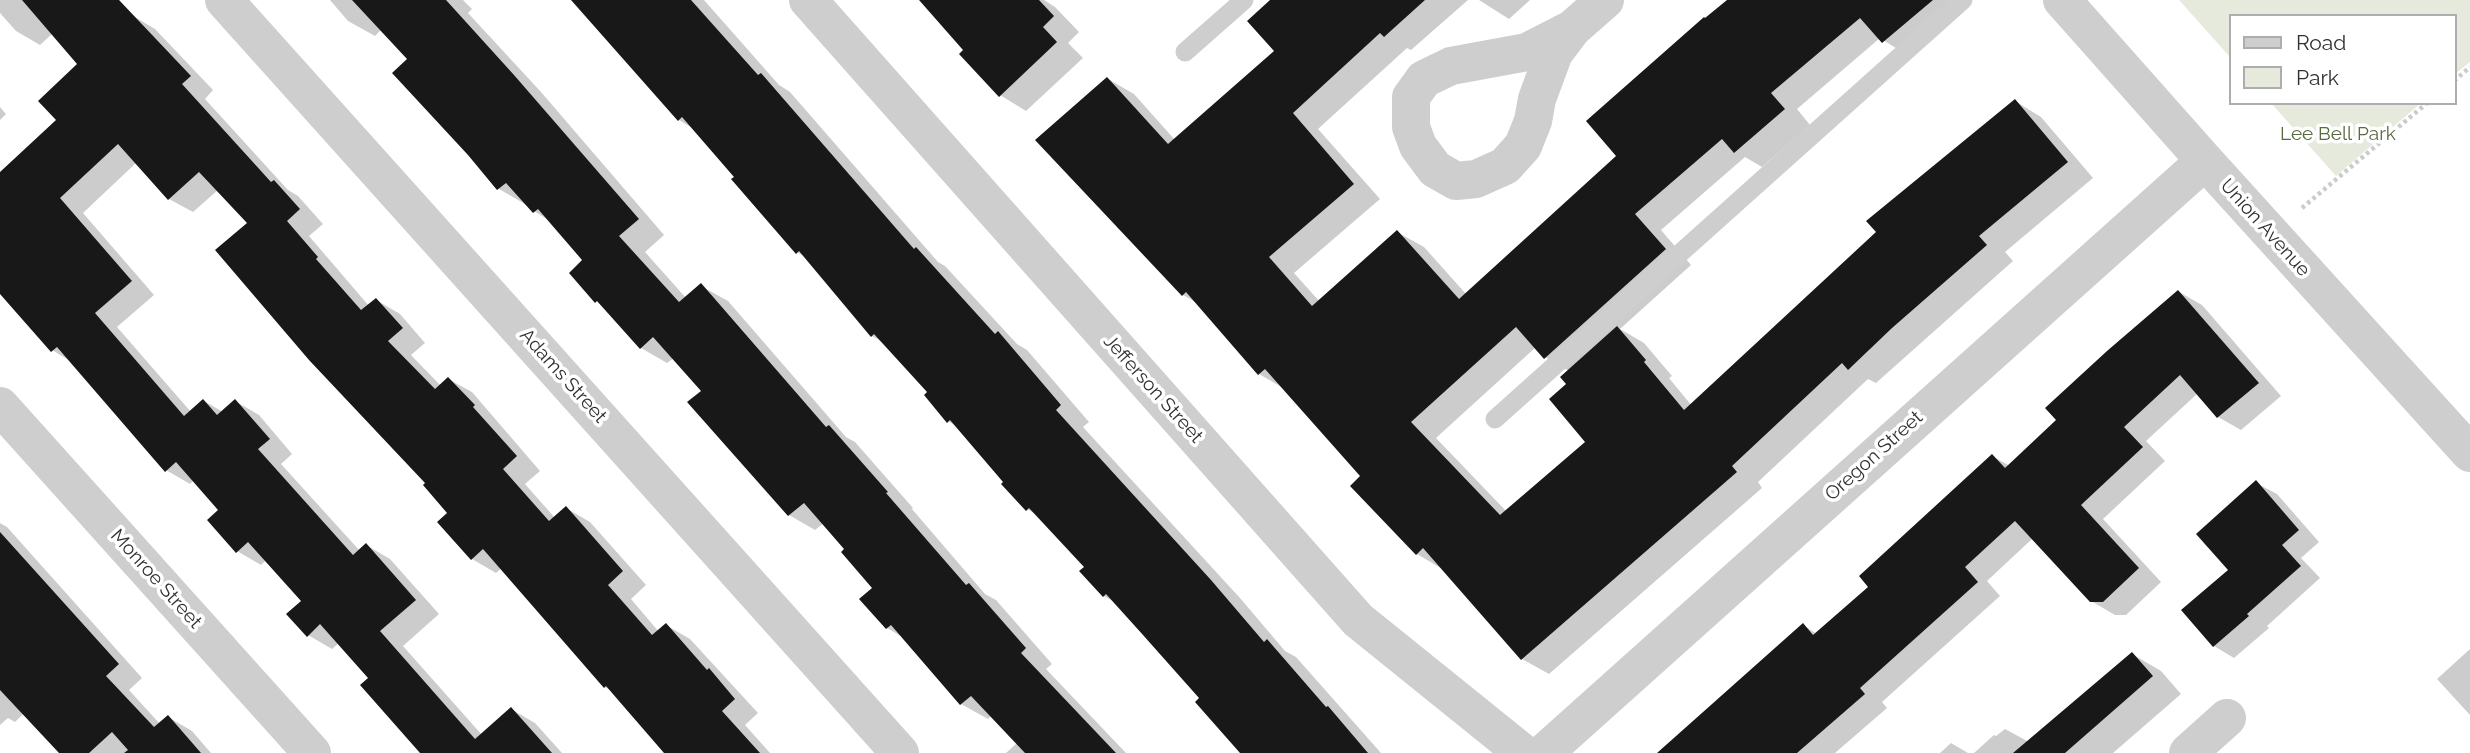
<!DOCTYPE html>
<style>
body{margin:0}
#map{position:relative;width:2470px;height:753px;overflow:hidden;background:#fff;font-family:Raleway,sans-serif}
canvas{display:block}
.legend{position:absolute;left:2229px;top:14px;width:228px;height:91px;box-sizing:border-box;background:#fff;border:2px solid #adadad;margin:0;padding:9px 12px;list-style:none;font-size:21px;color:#313131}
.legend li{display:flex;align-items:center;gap:14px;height:35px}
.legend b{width:35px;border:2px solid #adadad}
</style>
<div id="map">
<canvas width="2470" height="753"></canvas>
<ul class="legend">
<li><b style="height:9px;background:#cecece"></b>Road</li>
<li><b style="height:19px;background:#e5eadd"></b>Park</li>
</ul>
</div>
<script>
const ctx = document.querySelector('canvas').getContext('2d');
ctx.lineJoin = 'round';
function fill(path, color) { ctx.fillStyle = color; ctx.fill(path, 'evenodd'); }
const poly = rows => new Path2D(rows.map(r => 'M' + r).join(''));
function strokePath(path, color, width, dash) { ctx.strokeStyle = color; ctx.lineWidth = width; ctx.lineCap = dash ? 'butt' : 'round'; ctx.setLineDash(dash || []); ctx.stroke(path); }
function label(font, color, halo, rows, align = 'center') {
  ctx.font = font + ' Raleway,sans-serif'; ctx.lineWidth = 7; ctx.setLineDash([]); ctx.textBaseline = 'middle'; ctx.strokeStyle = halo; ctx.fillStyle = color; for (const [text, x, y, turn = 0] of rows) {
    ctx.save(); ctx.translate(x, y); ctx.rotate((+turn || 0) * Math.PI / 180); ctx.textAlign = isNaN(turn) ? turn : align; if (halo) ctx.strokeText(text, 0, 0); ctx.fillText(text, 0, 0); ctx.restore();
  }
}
const green = poly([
 [2179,0,2470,0,2470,62,2454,75,2454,16,2230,16,2230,57],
 [2271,103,2421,103,2336,176]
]);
const shadow = poly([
 [0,0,119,0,133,16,155,29,213,90,205,99,288,190,298,196,323,224,309,236,369,306,376,300,400,314,425,343,411,355,441,386,448,379,472,392,540,471,525,484,555,518,566,508,590,522,646,585,631,599,659,632,666,625,690,639,758,713,745,725,770,753,667,753,612,691,605,687,502,568,496,573,472,559,450,513,249,223,218,190,193,212,169,199,136,163,83,213,154,295,117,327,191,412,204,401,223,412,235,401,259,415,292,454,281,464,360,551,366,545,390,559,439,614,403,646,482,735,511,709,535,723,562,753,422,753,370,678,339,643,332,649,308,635,303,601,266,560,261,565,237,551,220,510,194,480,190,484,166,470,72,362,52,350,0,291,0,175,59,120,80,64,53,33,40,45,16,31,0,13],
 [330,0,463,0,472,9,468,13,541,92,664,235,645,252,686,298,701,286,728,301,846,437,855,442,913,508,912,509,985,594,996,600,1052,664,1046,669,1126,753,1006,753,1017,743,992,715,988,719,961,704,906,639,887,628,875,588,847,549,824,523,815,530,789,515,703,391,674,358,667,363,641,348,571,273,585,261,550,221,534,211,526,203,525,204,499,189,469,153,410,59,382,29,375,36,348,21],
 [578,0,704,0,779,85,790,92,938,262,945,266,1017,344,1027,350,1089,422,1083,427,1240,598,1285,651,1296,657,1381,753,1245,753,1201,698,1116,603,1104,596,1086,567,1039,516,1027,509,959,428,948,421,930,393,884,343,872,336,807,258,797,252,694,129,679,120],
 [921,0,1044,0,1055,7,1079,32,1068,43,1083,58,1026,111,1000,95,965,50],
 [1272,0,1468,0,1411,50,1407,48,1318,129,1380,199,1294,273,1320,302,1397,232,1424,247,1466,294,1618,156,1729,0,1952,0,1910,57,1880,38,1797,109,1810,125,1762,167,1745,157,1661,230,1691,265,1620,329,1644,343,1672,376,1669,378,1692,406,2015,101,2041,117,2093,178,2005,252,2013,261,1876,383,1868,379,1758,482,1762,488,1549,674,1522,659,1444,570,1417,554,1363,477,1285,389,1259,374,1199,304,1183,295,1108,79,1134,94,1175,140,1277,51],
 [1536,347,1545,357,1569,371,1569,384,1588,442,1507,512,1436,438],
 [1479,0,1530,0,1509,19],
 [0,107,6,114,0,120],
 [2179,292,2202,305,2281,396,2241,430,2218,417,2198,393,2146,441,2165,461,2103,519,2161,582,2126,615,2115,615,2091,601,2033,538,1987,581,2000,596,1882,702,1887,708,1835,753,1662,753,1803,625,1817,634,1871,587,1992,456,2010,466,2059,420],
 [2256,483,2277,494,2319,542,2301,558,2320,578,2267,626,2269,628,2234,658,2214,646,2231,570],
 [0,523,7,527,142,678,129,690,160,724,168,717,192,731,211,753,61,753,24,713,15,722,8,718,0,725],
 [2470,649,2470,715,2437,679],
 [2132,654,2161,671,2181,694,2113,753,1974,753,1994,735,1996,736,2005,729,2029,742],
 [1951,743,1968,753,1940,753]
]);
const building = poly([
 [22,0,119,0,191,76,182,84,271,182,274,180,300,209,287,221,318,257,316,259,361,310,376,298,403,328,388,341,435,389,448,377,475,405,473,407,517,456,503,469,549,521,566,506,623,571,608,585,652,635,666,623,707,670,709,668,735,699,722,711,760,753,664,753,606,686,604,688,483,549,471,560,437,522,447,513,423,485,425,483,309,360,215,250,247,223,199,172,168,200,118,144,60,198,132,281,95,313,184,416,203,399,217,415,235,399,270,439,258,449,353,555,366,543,416,600,380,631,475,739,511,707,552,753,420,753,360,685,368,678,320,624,307,637,286,614,301,601,248,542,236,553,207,520,218,510,176,462,165,472,57,347,51,352,0,294,0,172,56,120,38,101,77,64],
 [352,0,446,0,514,75,639,219,619,236,679,302,701,283,826,427,829,425,888,492,886,493,966,585,969,583,1026,648,1021,653,1116,753,1025,753,971,696,960,705,891,625,886,629,859,599,872,588,841,552,844,549,804,503,788,516,687,402,701,391,653,337,640,349,597,301,595,303,569,273,582,260,538,209,533,213,506,183,497,190,468,155,392,73,407,59],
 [571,0,691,0,758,75,761,73,914,249,916,247,995,334,998,331,1061,405,1056,410,1211,580,1264,642,1267,639,1326,707,1328,706,1368,753,1240,753,1195,702,1199,698,1143,635,1106,594,1103,597,1079,571,1084,567,1029,508,1026,511,1001,484,1003,482,950,420,947,423,924,395,927,392,874,334,871,337,799,251,796,254,731,179,734,177,682,117,678,121],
 [919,0,1039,0,1054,16,1043,27,1057,42,999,97,959,54,963,50],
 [1270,0,1425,0,1384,37,1380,33,1293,113,1354,184,1269,257,1312,306,1397,230,1459,299,1616,156,1586,121,1704,17,1705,18,1727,0,1933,0,1882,43,1860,18,1771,93,1785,109,1734,153,1722,139,1635,214,1666,249,1544,359,1516,327,1411,422,1500,515,1585,442,1549,399,1566,384,1560,377,1617,326,1646,360,1644,362,1684,410,1876,232,1866,221,2015,99,2068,162,1979,236,1987,245,1892,328,1848,370,1842,363,1732,466,1737,472,1521,660,1423,548,1416,555,1350,486,1360,476,1265,369,1258,375,1186,292,1182,296,1035,140,1107,77,1168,144,1274,51,1247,21],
 [2178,290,2259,383,2217,418,2180,375,2124,427,2143,447,2081,505,2139,568,2103,602,2090,602,2015,521,1965,567,1978,582,1860,688,1865,694,1797,753,1657,753,1803,623,1813,635,1868,587,1859,576,1992,454,2005,468,2056,420,2045,408,2107,351],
 [2256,480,2299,530,2282,545,2301,566,2247,614,2249,616,2213,647,2181,610,2228,570,2196,534],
 [0,532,119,664,106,676,154,727,168,715,201,753,124,753,128,750,112,732,89,753,59,753,0,690],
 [2132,652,2153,676,2065,753,2013,753]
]);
const path = poly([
 [2454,81,2470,67],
 [2302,208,2427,103]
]);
const lane = poly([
 [1185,52,1244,0],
 [1495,419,1963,0]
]);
const street = poly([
 [224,0,900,753],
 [808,0,1358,620,1523,753],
 [2062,0,2205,161,2470,453],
 [1572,29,1527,52,1451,66,1424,79,1411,97,1411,127,1418,146,1435,169,1456,181,1476,179,1505,166,1523,146,1533,121,1537,99,1554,53,1572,29,1605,0],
 [0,406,312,753],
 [1544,753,2205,161],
 [2188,753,2227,718]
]);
const parkNames = [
 ["Lee Bell Park",2338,134]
];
const streetNames = [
 ["Union Avenue",2265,228,48],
 ["Adams Street",563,376,48],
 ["Jefferson Street",1153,389,48],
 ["Oregon Street",1874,456,-42],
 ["Monroe Street",156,579,48]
];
fill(green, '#e5eadd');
fill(shadow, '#0003');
fill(building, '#181818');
strokePath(path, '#cbcbcb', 4.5, [3.5, 3.5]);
strokePath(lane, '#cecece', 19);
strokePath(street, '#cecece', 38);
label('19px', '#576b3f', '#fff', parkNames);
label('19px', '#313131', '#fff', streetNames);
</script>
